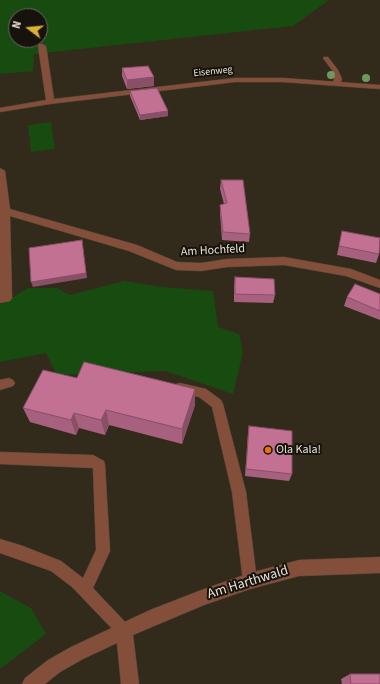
<!DOCTYPE html>
<style>
body{margin:0}
#map{position:relative;width:380px;height:684px;overflow:hidden;background:#322a1b;font-family:"Source Sans 3",sans-serif}
canvas{display:block}
.north{position:absolute;left:8px;top:8px;width:40px;height:40px;box-sizing:border-box;background:#17130c;border:1px solid #6a655d;border-radius:50%;rotate:286deg;font-size:11px;font-weight:700;line-height:16px;text-align:center;color:#e6e1d7}
.north::after{content:'';display:block;margin:auto;width:14px;height:18px;background:#dbb233;clip-path:polygon(50% 0,100% 100%,50% 72%,0 100%)}
</style>
<div id="map">
<canvas width="380" height="684"></canvas>
<div class="north">N</div>
</div>
<script>
const ctx = document.querySelector('canvas').getContext('2d');
ctx.lineJoin = 'round';
function fill(path, color) { ctx.fillStyle = color; ctx.fill(path, 'evenodd'); }
const poly = rows => new Path2D(rows.map(r => 'M' + r).join(''));
function strokePath(path, color, width, dash) { ctx.strokeStyle = color; ctx.lineWidth = width; ctx.lineCap = dash ? 'butt' : 'round'; ctx.setLineDash(dash || []); ctx.stroke(path); }
function label(font, color, halo, rows, align = 'center') {
  ctx.font = font + ' "Source Sans 3",sans-serif'; ctx.lineWidth = 4; ctx.setLineDash([]); ctx.textBaseline = 'middle'; ctx.strokeStyle = halo; ctx.fillStyle = color; for (const [text, x, y, turn = 0] of rows) {
    ctx.save(); ctx.translate(x, y); ctx.rotate((+turn || 0) * Math.PI / 180); ctx.textAlign = isNaN(turn) ? turn : align; if (halo) ctx.strokeText(text, 0, 0); ctx.fillText(text, 0, 0); ctx.restore();
  }
}
const green = poly([
 [0,0,329,0,293,26,34,54,33,71,0,74],
 [16,16,40,16,40,40,16,40],
 [51,122,55,149,31,152,28,125],
 [124,281,162,287,213,291,218,327,239,334,243,352,233,394,165,371,57,375,46,353,0,362,0,305,28,288,57,288,70,295],
 [0,591,31,608,46,634,0,669]
]);
const lane = poly([
 [324,57,328,57,338,70,342,79,340,85,337,85,333,83,334,79,332,70,323,58,324,57],
 [9,378,13,380,15,383,13,386,0,390,0,380,9,378],
 [180,383,206,389,221,400,223,404,246,492,257,581,255,586,250,588,245,586,243,581,232,492,212,407,199,397,176,392,174,388,176,384,180,383],
 [0,452,93,455,104,461,105,465,110,551,93,588,129,626,132,631,129,636,124,639,119,636,72,587,51,571,0,553,0,539,23,546,61,561,83,578,96,550,93,468,0,464,0,452]
]);
const street = poly([
 [39,44,42,44,46,46,54,99,235,78,283,78,380,85,380,89,283,82,235,82,50,104,0,112,0,108,46,100,38,46,39,44],
 [0,168,5,171,10,209,137,245,177,262,201,263,227,259,284,257,351,269,380,280,380,288,346,276,284,265,227,267,201,271,176,270,129,251,10,216,12,298,10,301,0,303,0,168],
 [380,557,380,573,299,576,250,589,204,605,133,635,139,684,121,684,117,643,83,659,60,672,45,684,22,684,25,678,48,660,71,647,150,610,204,589,250,573,299,560,380,557]
]);
const trees = [
 [331,75],
 [366,78]
];
const wall = poly([
 [122,68,154,86,127,89,122,76],
 [130,91,168,116,140,120,130,96],
 [221,180,250,234,249,242,222,240,220,214,220,205,224,204,220,189],
 [342,231,379,254,376,263,337,255],
 [235,277,275,295,273,303,234,302,234,286],
 [380,294,380,320,344,306,347,297],
 [77,378,195,405,182,444,109,425,105,435,79,428,76,435,30,422,23,408],
 [249,426,292,474,289,481,245,476,248,433],
 [350,674,380,684,342,684,341,679]
]);
const shadedWall = poly([
 [154,77,154,86,127,89,127,80],
 [168,111,168,116,140,120,140,115],
 [82,240,87,278,33,287,31,282],
 [195,389,195,405,182,444,182,429],
 [106,410,109,425,105,435,101,420],
 [74,413,79,428,76,435,71,420]
]);
const building = poly([
 [148,66,154,77,127,80,122,68,148,66],
 [157,88,168,111,140,115,130,91,157,88],
 [221,180,243,180,250,234,223,232,220,205,227,203,221,180],
 [342,231,380,238,379,254,339,246,342,231],
 [82,240,86,273,31,282,29,248,82,240],
 [235,277,274,279,275,295,235,294,235,277],
 [355,284,380,294,380,311,347,297,355,284],
 [84,362,195,389,182,429,106,410,101,420,74,413,71,420,23,408,43,370,77,378,84,362],
 [249,426,292,431,292,474,246,469,249,426],
 [350,674,380,674,380,684,351,684,350,674]
]);
const markers = [
 [268,450,4,"#e8710a"]
];
const farStreetnames = [
 ["Eisenweg",213,72,-6]
];
const streetNames = [
 ["Am Hochfeld",213,251,-3]
];
const poiNames = [
 ["Ola Kala!",276,450]
];
const nearStreetnames = [
 ["Am Harthwald",248,583,-17]
];
fill(green, '#184b0f');
strokePath(lane, '#4f4739', 1);
strokePath(street, '#4f4739', 1);
fill(lane, '#834f3b');
fill(street, '#834f3b');
ctx.fillStyle = '#719760';
for (const [x, y] of trees) { ctx.beginPath(); ctx.arc(x, y, 4, 0, 2 * Math.PI); ctx.fill(); }
fill(wall, '#a7617e');
fill(shadedWall, '#884f67');
fill(building, '#c27193');
strokePath(building, '#884f67', 1);
for (const [x, y, r, color] of markers) { const dot = new Path2D(); dot.arc(x, y, r, 0, 2 * Math.PI); ctx.fillStyle = color; ctx.fill(dot); strokePath(dot, '#17130c', 1.5); }
label('10px', '#e6e1d7', '#17130c', farStreetnames);
label('12px', '#e6e1d7', '#17130c', streetNames);
label('12px', '#e6e1d7', '#17130c', poiNames, 'left');
label('14px', '#e6e1d7', '#17130c', nearStreetnames);
</script>
